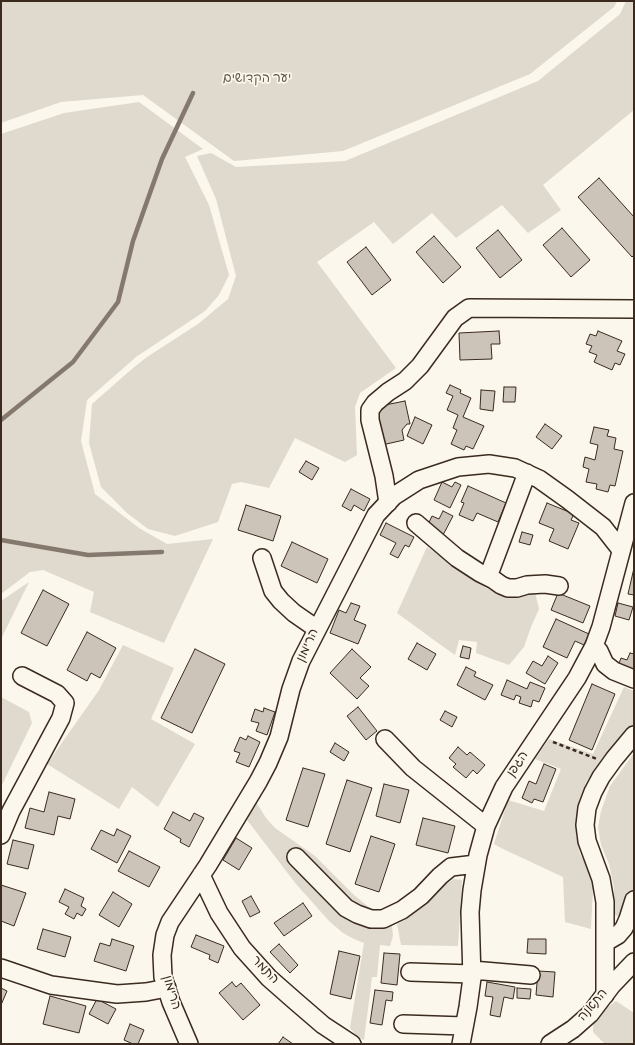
<!DOCTYPE html>
<meta charset="utf-8">
<style>
body{margin:0}
#map{position:relative;width:635px;height:1045px;overflow:hidden;background:#fbf7ec;font-family:Dekko,sans-serif}
canvas{display:block}
.frame{position:absolute;inset:0;border:2px solid #3b2a1e;pointer-events:none}
</style>
<div id="map">
<canvas width="635" height="1045"></canvas>
<div class="frame"></div>
</div>
<script>
const ctx = document.querySelector('canvas').getContext('2d');
ctx.lineJoin = 'round';
function fill(path, color) { ctx.fillStyle = color; ctx.fill(path, 'evenodd'); }
const poly = rows => new Path2D(rows.map(r => 'M' + r).join(''));
function strokePath(path, color, width, dash) { ctx.strokeStyle = color; ctx.lineWidth = width; ctx.lineCap = dash ? 'butt' : 'round'; ctx.setLineDash(dash || []); ctx.stroke(path); }
function label(font, color, halo, rows, align = 'center') {
  ctx.font = font + ' Dekko,"Playpen Sans Hebrew",sans-serif'; ctx.lineWidth = 3.5; ctx.setLineDash([]); ctx.textBaseline = 'middle'; ctx.strokeStyle = halo; ctx.fillStyle = color; for (const [text, x, y, turn = 0] of rows) {
    ctx.save(); ctx.translate(x, y); ctx.rotate((+turn || 0) * Math.PI / 180); ctx.textAlign = isNaN(turn) ? turn : align; if (halo) ctx.strokeText(text, 0, 0); ctx.fillText(text, 0, 0); ctx.restore();
  }
}
const green = poly([
 [1,1,617,1,614,7,530,74,343,151,234,161,143,95,61,102,1,123],
 [626,1,634,1,634,110,543,185,561,210,528,233,502,205,456,238,432,213,393,244,374,222,317,262,396,368,360,393,355,407,357,455,345,462,295,438,269,488,241,482,232,484,218,522,175,536,148,529,127,513,101,487,89,443,92,404,133,368,147,357,198,324,228,299,236,276,216,199,197,156,211,153,236,167,345,161,538,81,620,14],
 [139,102,203,149,185,157,209,205,229,275,219,295,205,311,136,357,87,400,81,441,95,494,139,528,167,544,213,539,164,643,90,612,94,592,43,570,30,572,1,594,1,134,64,113],
 [427,547,486,588,505,595,535,592,539,609,531,627,524,647,509,665,476,653,477,642,459,640,455,655,438,643,397,613],
 [29,582,1,639,1,601],
 [123,645,174,668,151,719,195,744,158,807,132,787,119,809,47,764,99,690],
 [624,687,634,691,634,726,626,732,601,761,586,782,579,801,576,821,576,836,580,854,591,870,593,887,591,929,565,922,563,877,501,848,494,844,508,800,544,811,561,769,535,759,549,739,593,754],
 [1,697,29,712,32,723,1,787],
 [634,753,634,887,623,919,613,914,614,888,609,864,601,845,598,827,601,811,610,786],
 [256,802,266,818,275,828,315,856,354,895,392,926,393,936,390,946,380,945,377,977,372,977,364,1040,359,1038,350,1028,364,943,354,939,343,933,329,921,296,884,244,816],
 [454,879,462,880,458,946,401,945,397,924,405,920,446,884],
 [616,1001,634,1013,634,1044,605,1044,593,1032,593,1018]
]);
const stream = poly([
 [1,420,73,362,118,302,133,241,162,159,193,93],
 [1,540,88,555,162,552]
]);
const building = poly([
 [599,178,634,217,634,255,632,257,578,197,599,178],
 [562,228,590,260,571,277,543,245,562,228],
 [498,230,522,260,500,278,476,248,498,230],
 [434,236,461,267,443,283,416,252,434,236],
 [366,247,391,280,372,295,347,262,366,247],
 [499,331,500,344,491,344,492,359,460,360,459,333,499,331],
 [598,331,622,341,617,351,625,354,620,365,615,363,612,370,594,362,597,355,589,352,592,346,586,344,590,334,596,336,598,331],
 [450,385,461,390,460,393,471,398,463,417,484,426,473,449,466,446,464,450,451,444,457,430,453,428,458,415,447,410,453,396,446,393,450,385],
 [504,387,516,387,515,402,503,402,504,387],
 [481,390,495,391,493,411,480,409,481,390],
 [405,401,410,424,407,424,402,430,404,440,382,445,375,407,405,401],
 [415,417,432,425,423,444,407,436,415,417],
 [545,424,562,436,552,449,536,437,545,424],
 [594,427,609,430,607,436,616,438,614,449,623,451,615,486,610,485,608,492,596,489,597,484,586,482,589,469,583,467,585,457,595,460,598,445,590,443,594,427],
 [306,461,319,468,312,480,299,472,306,461],
 [442,482,452,487,455,482,461,485,450,508,434,500,442,482],
 [468,486,506,503,498,522,477,513,473,521,459,515,464,503,461,502,468,486],
 [351,489,370,499,364,511,354,505,351,511,342,506,351,489],
 [547,503,574,514,571,520,579,523,568,549,549,541,554,529,539,523,547,503],
 [246,505,281,516,273,541,238,530,246,505],
 [443,511,453,516,443,535,427,527,432,516,439,519,443,511],
 [386,523,414,537,409,547,405,545,398,558,390,554,396,543,380,535,386,523],
 [522,532,533,535,530,545,519,542,522,532],
 [292,542,328,559,317,583,281,566,292,542],
 [634,568,634,595,628,594,634,568],
 [43,590,69,604,47,646,21,633,43,590],
 [558,593,590,606,583,623,551,610,558,593],
 [351,603,360,606,354,620,366,625,358,644,330,633,339,610,346,613,351,603],
 [618,603,633,607,629,620,615,616,618,603],
 [556,619,589,634,584,645,575,641,567,658,543,647,556,619],
 [87,632,116,648,100,678,91,673,87,681,67,670,87,632],
 [417,643,436,654,427,670,408,659,417,643],
 [463,646,471,648,469,659,460,657,463,646],
 [195,649,225,664,192,733,161,718,195,649],
 [352,649,371,667,360,678,369,686,357,699,330,673,352,649],
 [630,653,634,654,634,671,618,666,621,658,627,660,630,653],
 [548,656,558,663,545,684,526,673,533,661,542,666,548,656],
 [466,667,476,672,474,676,493,685,485,700,457,685,466,667],
 [507,680,527,689,530,682,545,688,539,702,533,700,531,707,519,703,521,697,516,695,514,700,501,695,507,680],
 [592,684,615,694,592,750,569,740,592,684],
 [358,707,377,731,366,740,347,716,358,707],
 [264,708,275,712,267,735,256,731,259,723,251,721,255,709,263,712,264,708],
 [445,711,457,717,452,727,440,720,445,711],
 [248,736,260,742,249,767,236,762,240,753,234,751,240,737,246,740,248,736],
 [335,743,349,752,344,761,330,752,335,743],
 [458,747,467,755,470,752,485,765,477,774,473,770,466,778,453,767,456,764,449,758,458,747],
 [544,764,556,769,543,802,534,799,532,803,522,798,529,781,536,784,544,764],
 [303,768,325,774,308,827,286,820,303,768],
 [347,780,372,788,350,852,326,844,347,780],
 [384,784,409,790,400,823,376,816,384,784],
 [49,792,75,799,70,819,58,816,54,835,25,828,30,808,44,812,49,792],
 [173,812,190,821,194,813,204,818,189,847,180,842,181,839,164,829,173,812],
 [423,818,455,826,448,853,416,845,423,818],
 [117,829,131,836,117,863,91,849,101,830,114,836,117,829],
 [371,836,395,844,379,892,355,884,371,836],
 [236,838,252,848,239,870,223,860,236,838],
 [13,840,34,845,28,869,7,864,13,840],
 [129,851,160,867,149,887,118,871,129,851],
 [1,885,26,893,14,926,1,921,1,885],
 [65,889,84,898,81,906,86,909,82,916,77,913,74,919,65,914,69,907,59,902,65,889],
 [113,892,132,904,119,927,99,915,113,892],
 [251,896,260,912,250,917,242,901,251,896],
 [303,903,312,916,284,936,274,923,303,903],
 [43,929,71,937,65,957,37,949,43,929],
 [196,935,224,946,218,963,209,959,210,955,191,947,196,935],
 [112,939,134,946,126,971,94,961,100,943,110,946,112,939],
 [528,939,546,939,546,954,527,953,528,939],
 [279,944,298,965,290,973,270,952,279,944],
 [339,951,360,956,351,999,330,994,339,951],
 [384,953,400,954,397,985,381,983,384,953],
 [538,971,555,972,553,997,536,995,538,971],
 [232,982,236,987,241,983,260,1005,243,1020,219,993,232,982],
 [487,982,515,987,513,999,504,997,500,1017,490,1015,493,997,485,996,487,982],
 [1,988,7,991,1,1005,1,988],
 [517,988,531,989,530,999,517,998,517,988],
 [375,990,393,992,392,1001,386,1000,382,1025,370,1023,375,990],
 [50,996,86,1006,79,1033,43,1024,50,996],
 [97,999,116,1009,108,1024,89,1014,97,999],
 [130,1024,144,1030,138,1044,133,1044,124,1040,130,1024],
 [283,1037,293,1044,278,1044,283,1037]
]);
const path = poly([
 [553,742,597,759]
]);
const minor = poly([
 [388,503,384,476,370,420,370,410,375,403,388,392,405,381,420,366,455,318,469,308,634,309],
 [416,523,457,558,480,573,494,580,501,585,508,588,517,588,527,585,545,584,559,586],
 [262,558,273,591,281,601,294,613,317,629],
 [488,577,527,473],
 [594,646,599,651,605,664,614,671,634,679],
 [385,739,413,768,486,826],
 [1,835,11,811,61,718,65,703,57,694,22,676],
 [296,857,346,908,357,914,371,919,383,919,402,910,421,896,440,876,451,867,476,864],
 [201,875,219,913,242,948,269,978,294,1000,323,1025,352,1044],
 [606,942,618,935,624,928,628,919,634,900],
 [1,968,51,985,117,994,146,992,167,988],
 [472,970,531,975],
 [410,972,472,974],
 [605,995,605,902,601,879,587,841,585,825,587,808,593,792,601,777,614,759,634,735],
 [403,1024,464,1026],
 [189,1044,171,1002,163,977,162,955,165,935,170,922,208,865,258,782,268,763,279,737,291,689,301,661,376,515,394,496,419,480,458,467,489,464,515,468,539,479,567,499,603,527,621,550],
 [461,1044,468,1007,472,978,470,912,472,890,478,855,486,826,504,787,577,678,594,646,601,627,634,503],
 [550,1044,573,1029,590,1014,612,985,634,962]
]);
const parkNames = [
 ["יער הקדושים",257,80]
];
const streetNames = [
 ["הרימון",309,646,-65],
 ["הגפן",519,765,-56],
 ["התמר",264,971,46],
 ["הרימון",170,993,73],
 ["התאנה",594,1006,-49]
];
fill(green, '#dfd9ce');
strokePath(stream, '#85796d', 4.5);
fill(building, '#ccc4b9');
strokePath(building, '#3b2a1e', 1);
strokePath(minor, '#3b2a1e', 20);
strokePath(path, '#3b2a1e', 2.5, [4, 3]);
strokePath(minor, '#fbf7ec', 17);
label('13px', '#64564a', '#fbf7ec', parkNames);
label('13px', '#3b2a1e', '#fbf7ec', streetNames);
</script>
